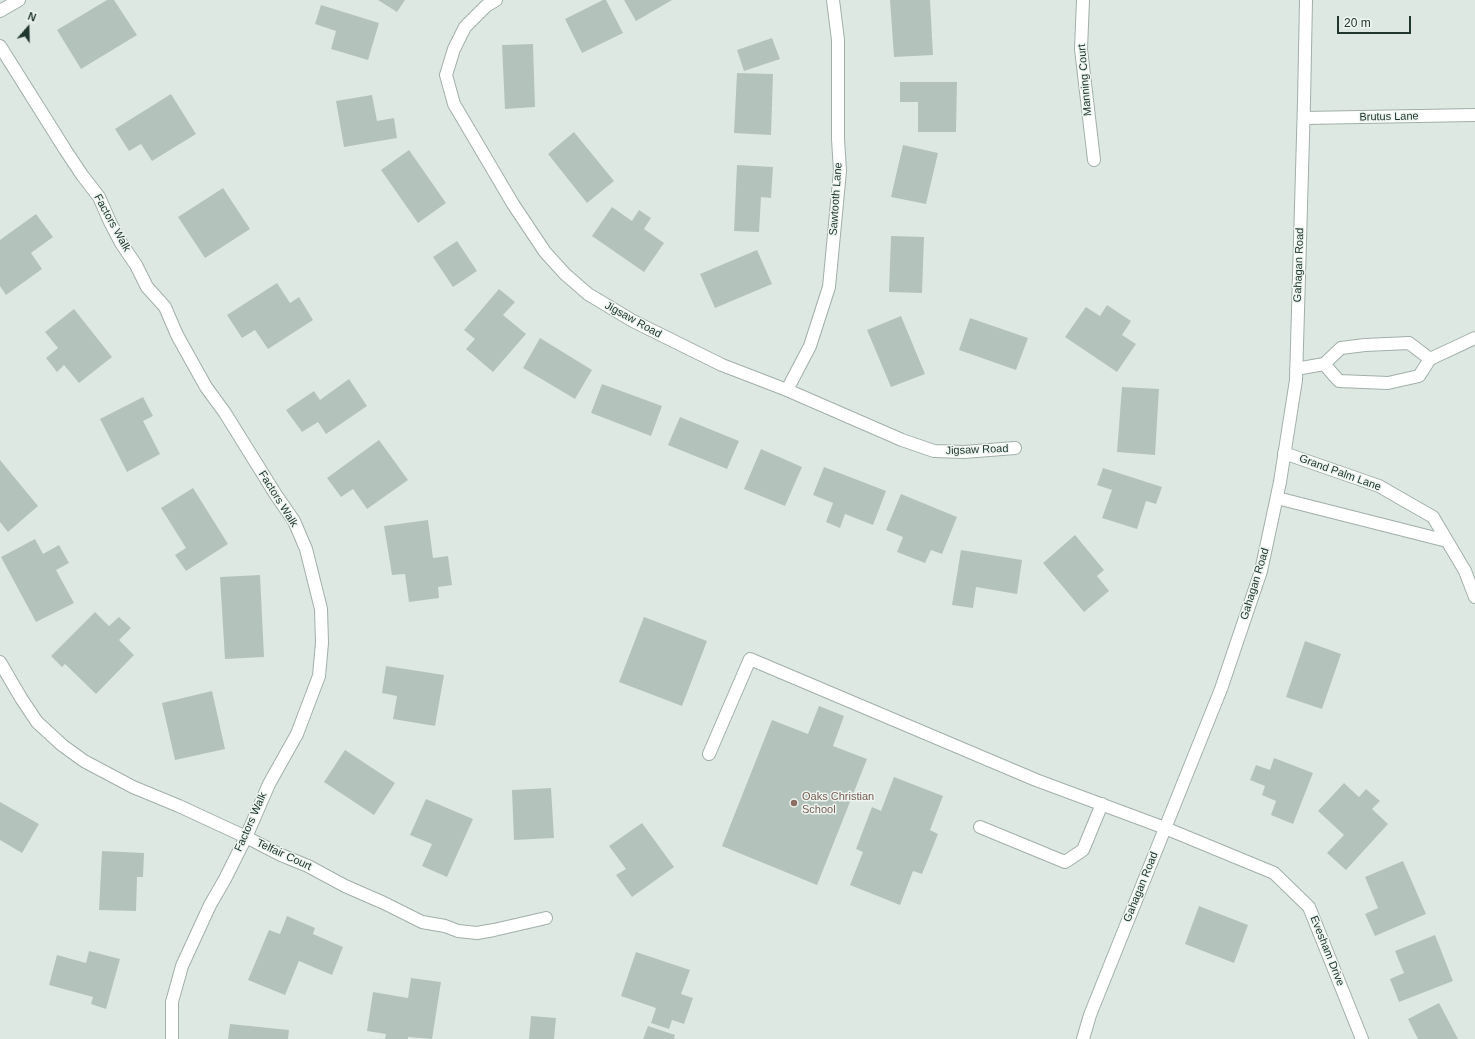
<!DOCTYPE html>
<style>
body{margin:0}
#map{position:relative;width:1475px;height:1039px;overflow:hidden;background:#dee8e3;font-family:Arial,sans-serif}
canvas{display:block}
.north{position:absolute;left:8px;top:8px;width:40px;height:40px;-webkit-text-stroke:3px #eef5f1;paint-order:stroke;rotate:20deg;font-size:11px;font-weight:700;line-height:16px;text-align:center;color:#20372f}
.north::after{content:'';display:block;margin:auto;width:14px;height:18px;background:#20372f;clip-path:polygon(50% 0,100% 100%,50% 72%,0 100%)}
.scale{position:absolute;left:1337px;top:16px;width:74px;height:18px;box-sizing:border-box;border:2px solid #20372f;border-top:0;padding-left:5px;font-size:12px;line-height:14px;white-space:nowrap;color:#20372f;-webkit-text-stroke:3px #eef5f1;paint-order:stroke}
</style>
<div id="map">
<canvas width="1475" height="1039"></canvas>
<div class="north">N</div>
<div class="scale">20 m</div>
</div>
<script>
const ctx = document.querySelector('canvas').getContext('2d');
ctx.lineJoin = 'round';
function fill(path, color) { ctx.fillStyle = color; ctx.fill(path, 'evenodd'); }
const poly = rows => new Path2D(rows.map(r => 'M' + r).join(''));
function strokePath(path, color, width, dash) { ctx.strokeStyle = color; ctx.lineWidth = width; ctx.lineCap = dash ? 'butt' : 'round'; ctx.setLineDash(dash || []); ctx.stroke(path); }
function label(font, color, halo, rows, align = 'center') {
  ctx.font = font + ' Arial,sans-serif'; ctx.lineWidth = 3; ctx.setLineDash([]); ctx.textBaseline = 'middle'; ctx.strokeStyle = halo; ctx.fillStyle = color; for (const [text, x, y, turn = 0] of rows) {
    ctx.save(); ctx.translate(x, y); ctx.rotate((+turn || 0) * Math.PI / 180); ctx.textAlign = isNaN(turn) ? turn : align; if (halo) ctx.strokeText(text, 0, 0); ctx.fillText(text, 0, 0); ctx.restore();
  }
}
const building = poly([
 [107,0,114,0,137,35,81,69,57,30],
 [378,0,405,0,397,12],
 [603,0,606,0,623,33,582,53,565,19],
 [624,0,672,0,636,21],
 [890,0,930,0,933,55,894,57],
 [321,5,379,23,368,60,331,49,336,31,315,24],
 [772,38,780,59,744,71,737,50],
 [533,44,535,107,505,109,502,45],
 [737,73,773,74,771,135,734,133],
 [900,82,957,82,956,132,918,132,918,102,900,102],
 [171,94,196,134,152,161,141,144,129,151,115,129],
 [372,95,377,121,394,118,397,138,344,147,336,101],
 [574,132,614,181,587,203,548,154],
 [903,145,938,153,926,204,891,197],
 [409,150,446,203,418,223,381,170],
 [737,165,773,167,771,198,761,197,759,232,734,231],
 [223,188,250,229,205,258,178,217],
 [612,207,632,221,639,210,651,218,644,229,664,243,644,272,592,236],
 [36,214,53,237,31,253,42,269,6,295,0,286,0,240],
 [891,236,924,237,922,293,889,292],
 [457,241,477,271,453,287,433,257],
 [757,250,772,284,715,308,700,274],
 [277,283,290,303,299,297,313,320,268,349,255,330,242,338,227,315],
 [499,289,515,302,503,315,526,334,493,372,466,349,475,339,464,330],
 [1107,305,1131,321,1122,335,1136,344,1117,372,1065,337,1086,307,1100,316],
 [74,309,112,357,79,383,64,365,57,372,46,358,58,348,45,332],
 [901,316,925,374,891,387,867,330],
 [970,318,1028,338,1016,370,959,350],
 [540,338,592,370,575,399,523,368],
 [349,379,367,406,326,434,318,422,302,432,286,410,314,391,320,400],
 [602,384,662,406,651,436,591,413],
 [1122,387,1159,389,1155,455,1117,452],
 [143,397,153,416,143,421,160,454,127,472,100,419],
 [680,417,739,441,727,469,668,445],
 [379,440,408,480,367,509,353,489,341,497,327,478],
 [761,449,802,467,785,506,744,489],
 [0,460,38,506,8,532,0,522],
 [824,467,886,491,873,525,845,514,840,528,826,522,833,503,813,495],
 [1103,468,1162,487,1156,504,1146,501,1137,529,1102,518,1112,490,1097,485],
 [193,488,228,544,186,571,175,555,186,548,161,508],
 [901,494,957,517,942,554,931,550,925,563,897,552,903,537,886,530],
 [428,520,433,558,448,556,452,585,438,587,439,598,409,602,405,574,392,575,384,526],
 [1075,535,1104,570,1097,576,1109,591,1084,612,1043,563],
 [35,539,43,554,59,545,69,563,56,570,74,603,36,622,1,557],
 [961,550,1022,560,1017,594,976,587,973,608,952,605],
 [260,575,264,657,225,659,220,577],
 [95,612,109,626,119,617,131,628,119,640,134,655,96,694,65,664,62,667,51,656],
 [644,617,707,641,682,706,619,682],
 [1305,641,1341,654,1322,709,1286,697],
 [386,666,444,675,435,726,393,719,397,696,382,693],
 [212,691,225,749,175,760,162,703],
 [819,706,844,716,833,746,867,759,817,885,722,846,772,720,808,734],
 [345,750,395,783,374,815,324,782],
 [1274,758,1313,773,1293,824,1271,815,1276,801,1262,795,1265,786,1250,780,1256,765,1270,770],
 [894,777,943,796,930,830,938,834,922,874,913,871,900,905,850,885,863,852,856,849,872,807,881,811],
 [1344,783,1359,797,1366,789,1380,801,1372,809,1388,824,1346,870,1327,853,1344,835,1318,811],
 [551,788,554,838,514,840,512,790],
 [426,799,473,819,447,877,422,866,432,844,410,835],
 [0,802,39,824,22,853,0,840],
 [642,823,674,867,632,897,616,875,626,869,609,846],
 [102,851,144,853,143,877,137,877,136,911,99,910],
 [1403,861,1426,914,1375,936,1365,914,1378,908,1365,877],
 [1199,906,1248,925,1234,963,1185,944],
 [287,916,315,928,313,934,343,947,332,975,299,961,285,995,248,980,269,930,280,934],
 [1435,935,1453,981,1399,1002,1390,979,1404,973,1395,951],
 [89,951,120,959,106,1009,91,1004,93,997,49,985,57,955,86,963],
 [636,952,690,970,681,994,693,998,684,1024,672,1020,669,1029,651,1023,656,1008,621,996],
 [411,978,441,982,432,1039,408,1037,408,1039,385,1039,386,1034,367,1031,373,992,408,998],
 [1439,1003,1458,1039,1418,1039,1408,1019],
 [531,1016,556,1018,554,1039,529,1039],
 [230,1024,289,1030,288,1039,228,1039],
 [648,1026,675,1035,674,1039,643,1039]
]);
const minor = poly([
 [496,0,486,6,465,27,454,49,446,75,454,104,513,204,545,252,565,274,588,294,633,321,722,365,787,390,902,440,934,451,964,452,1015,448],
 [1083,0,1081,49,1094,160],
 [0,11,19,0],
 [0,46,66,151,82,175,99,197,110,222,121,243,136,265,147,287,165,307,177,335,206,387,225,413,276,495,294,521,306,549,321,609,322,643,319,676,297,734,269,784,246,837,225,879,210,905,182,966,172,1002,172,1039],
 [1304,118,1475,115],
 [1324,364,1339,381,1388,383,1419,376,1430,359],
 [1296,369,1324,364,1341,348,1365,345,1409,343,1430,359,1475,338],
 [787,390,810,346,829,287,840,171,838,139,838,40,833,0],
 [1284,453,1379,486,1433,517,1465,571,1475,597],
 [1277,498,1447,541],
 [0,662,21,698,37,722,62,745,84,761,133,787,179,806,246,837,281,855,308,866,345,886,384,903,422,922,445,926,458,931,477,933,494,930,546,918],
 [709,754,750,659,1036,780,1165,828,1274,873,1309,907,1362,1039],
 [980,827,1065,862,1083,850,1102,804],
 [1083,1039,1090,1015,1221,689,1261,571,1280,482,1296,380,1304,102,1306,0]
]);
const markers = [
 [794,803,4,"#8d6e63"]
];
const streetNames = [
 ["Manning Court",1085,80,-95],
 ["Brutus Lane",1389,117,-1],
 ["Sawtooth Lane",836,199,-86],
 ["Factors Walk",112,223,61],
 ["Gahagan Road",1299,265,-88],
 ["Jigsaw Road",633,320,29],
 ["Jigsaw Road",977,450,-2],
 ["Grand Palm Lane",1340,473,20],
 ["Factors Walk",278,499,58],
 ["Gahagan Road",1255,584,-73],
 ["Factors Walk",251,822,-66],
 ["Telfair Court",284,855,25],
 ["Gahagan Road",1141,887,-68],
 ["Evesham Drive",1327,951,68]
];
const educationNames = [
 ["Oaks Christian",802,797],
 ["School",802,810]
];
fill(building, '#b3c3bb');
strokePath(minor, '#a1afa9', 14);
strokePath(minor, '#fff', 12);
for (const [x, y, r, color] of markers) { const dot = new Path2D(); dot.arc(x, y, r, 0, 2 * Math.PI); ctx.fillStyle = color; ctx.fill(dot); strokePath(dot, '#eef5f1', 1.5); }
label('11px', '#20372f', '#eef5f1', streetNames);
label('11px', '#785e54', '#eef5f1', educationNames, 'left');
</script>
